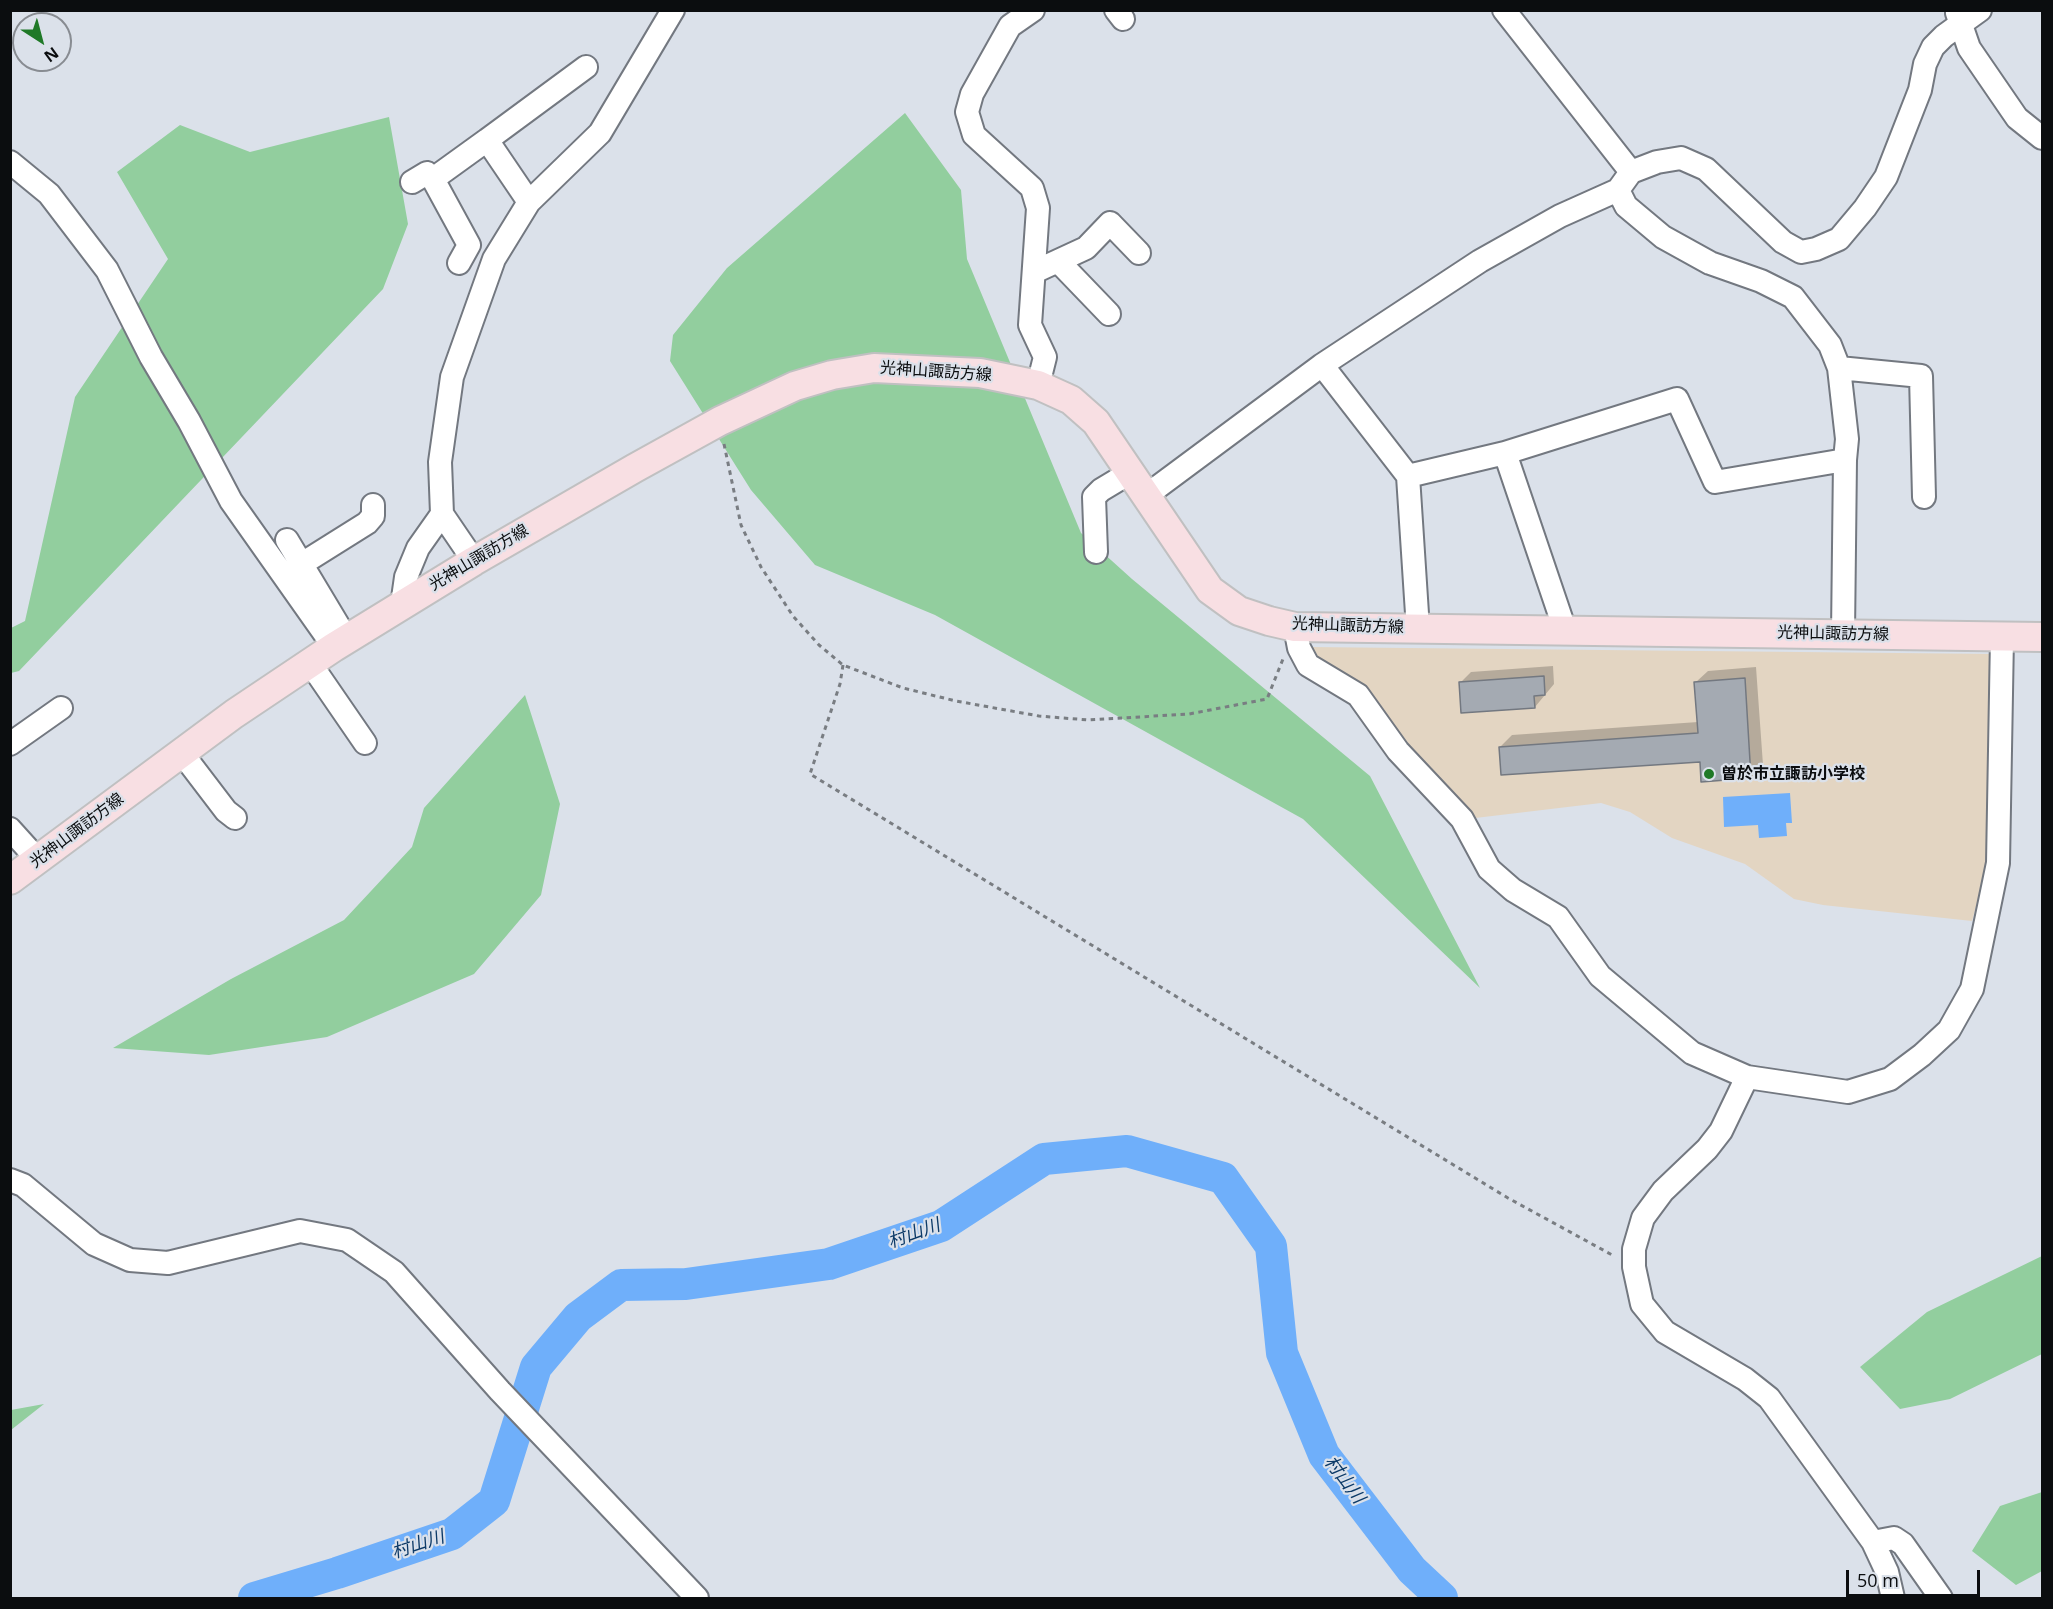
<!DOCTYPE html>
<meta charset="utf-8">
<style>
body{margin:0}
#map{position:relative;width:2053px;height:1609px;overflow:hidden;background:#dbe1ea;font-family:"Open Sans",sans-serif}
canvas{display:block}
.frame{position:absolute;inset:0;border:12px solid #0b0d0f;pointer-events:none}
.north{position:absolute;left:12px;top:12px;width:60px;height:60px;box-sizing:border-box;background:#dbe1ea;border:2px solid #888c92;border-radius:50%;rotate:144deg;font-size:16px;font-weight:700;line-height:24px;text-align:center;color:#0b0d0f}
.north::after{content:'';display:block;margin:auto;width:21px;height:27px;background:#1f7927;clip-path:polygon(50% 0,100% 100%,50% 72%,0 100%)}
.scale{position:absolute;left:1846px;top:1570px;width:134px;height:27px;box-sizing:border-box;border:3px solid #0b0d0f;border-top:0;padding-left:8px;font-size:18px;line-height:21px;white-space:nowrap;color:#0b0d0f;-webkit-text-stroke:4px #dbe1ea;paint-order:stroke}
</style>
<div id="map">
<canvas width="2053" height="1609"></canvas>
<div class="frame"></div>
<div class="north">N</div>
<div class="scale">50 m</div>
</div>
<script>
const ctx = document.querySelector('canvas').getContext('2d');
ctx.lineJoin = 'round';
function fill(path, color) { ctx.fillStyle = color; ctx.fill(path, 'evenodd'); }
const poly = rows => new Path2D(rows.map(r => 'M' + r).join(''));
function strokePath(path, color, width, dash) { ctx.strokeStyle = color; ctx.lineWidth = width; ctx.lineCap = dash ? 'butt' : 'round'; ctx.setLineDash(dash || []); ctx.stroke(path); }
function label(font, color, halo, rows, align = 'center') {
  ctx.font = font + ' "Open Sans","Noto Sans JP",sans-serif'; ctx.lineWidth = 4.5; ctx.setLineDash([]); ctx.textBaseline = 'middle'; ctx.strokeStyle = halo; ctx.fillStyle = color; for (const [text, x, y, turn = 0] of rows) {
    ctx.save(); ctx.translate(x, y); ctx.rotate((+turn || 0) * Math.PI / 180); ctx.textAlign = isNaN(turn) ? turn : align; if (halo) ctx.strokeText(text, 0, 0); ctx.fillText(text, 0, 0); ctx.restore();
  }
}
const education = poly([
 [1308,647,1996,654,1991,851,1972,921,1823,905,1794,899,1745,864,1672,838,1630,812,1601,803,1467,819,1319,666]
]);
const green = poly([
 [905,113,961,190,967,259,1081,533,1132,579,1370,776,1480,988,1303,819,935,615,815,565,751,490,670,361,673,335,727,268],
 [389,117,408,224,383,289,19,671,11,673,11,628,25,621,75,397,168,259,117,172,180,125,250,152],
 [525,695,560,804,541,895,474,974,327,1037,209,1055,113,1048,231,979,344,920,412,847,424,808],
 [2042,1256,2042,1354,1950,1399,1900,1409,1860,1367,1927,1312],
 [44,1404,11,1430,11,1410],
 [2042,1492,2042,1571,2016,1585,1972,1551,2000,1506]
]);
const water = poly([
 [1790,793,1792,823,1786,823,1787,836,1759,838,1758,825,1724,827,1723,797]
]);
const shadow = poly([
 [1553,666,1554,684,1535,707,1461,682,1471,672],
 [1756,667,1763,765,1751,777,1701,760,1500,747,1512,735,1698,722,1696,682,1708,671]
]);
const river = poly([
 [254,1598,337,1573,452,1534,494,1501,536,1367,578,1317,621,1285,686,1284,829,1264,941,1226,1044,1159,1127,1151,1223,1178,1271,1246,1282,1353,1324,1455,1412,1570,1442,1598]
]);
const building = poly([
 [1544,676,1545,695,1534,696,1535,708,1461,713,1459,682,1544,676],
 [1745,678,1751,778,1701,782,1700,762,1501,775,1499,747,1698,733,1694,682,1745,678]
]);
const path = poly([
 [724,444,741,525,761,567,793,616,819,645,843,665,903,688,956,701,1039,716,1088,720,1189,714,1267,699,1283,659],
 [843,665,840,684,810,774,1508,1198,1614,1256]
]);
const minor = poly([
 [1033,10,1010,26,972,94,967,112,974,135,1032,188,1038,208,1030,325,1045,357,1038,385],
 [1116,10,1123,19],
 [1504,10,1631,172],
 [1957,13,1969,48,2017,118,2042,138],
 [10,162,49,194,107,270,151,357,189,421,231,501,334,647],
 [433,179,469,245,459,263],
 [412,182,427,173,433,179,487,140],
 [1618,190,1626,206,1663,237,1710,263,1761,281,1793,297,1830,345,1839,368,1847,439,1845,460,1843,634],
 [529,202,487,140,586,67],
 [1058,261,1109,314],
 [1034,272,1086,248,1110,223,1139,253],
 [1322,365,1408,476,1505,453,1565,630],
 [1839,368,1921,376,1924,497],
 [1505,453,1677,399,1715,482,1845,460],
 [1408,476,1418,629],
 [1147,495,1322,365,1480,261,1560,216,1618,190,1631,172,1657,162,1681,158,1706,169,1783,242,1801,252,1816,249,1839,239,1865,208,1886,177,1920,90,1925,64,1933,47,1944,36,1980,10],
 [287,540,347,640],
 [1096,552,1094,497,1101,490,1131,472],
 [474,561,442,514,440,462,452,377,494,259,529,202,600,133,673,10],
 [300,565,367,523,373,516,373,505],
 [402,605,406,577,418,548,442,514],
 [1295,627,1299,648,1308,665,1358,695,1398,751,1462,819,1489,869,1513,890,1558,917,1600,976,1692,1053,1747,1077,1848,1092,1890,1079,1922,1055,1949,1030,1972,989,1998,863,2002,637],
 [310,663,365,743],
 [10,744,61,708],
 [181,752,226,811,235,818],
 [10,829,38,860],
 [1747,1077,1721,1131,1707,1149,1663,1191,1643,1218,1634,1249,1634,1267,1642,1304,1665,1332,1745,1379,1769,1398,1873,1542,1887,1572,1893,1598],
 [10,1180,23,1185,94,1244,130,1260,168,1263,300,1231,347,1240,394,1272,500,1391,697,1598],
 [1873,1542,1894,1538,1903,1544,1941,1598]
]);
const major = poly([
 [10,880,234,714,334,647,474,561,635,468,720,421,795,386,832,375,874,368,980,373,1038,385,1071,400,1096,422,1210,590,1239,611,1269,621,1295,627,2042,637]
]);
const markers = [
 [1709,774,6,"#1f7927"]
];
const streetNames = [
 ["光神山諏訪方線",936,372,4],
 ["光神山諏訪方線",479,558,-31],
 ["光神山諏訪方線",1348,626,2],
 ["光神山諏訪方線",1833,634,1],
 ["光神山諏訪方線",77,831,-37]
];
const poiNames = [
 ["曽於市立諏訪小学校",1721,774]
];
const waterNames = [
 ["村山川",914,1234,-20],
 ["村山川",1344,1480,53],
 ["村山川",418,1545,-18]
];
fill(education, '#e3d5c2');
fill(green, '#92ce9e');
fill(water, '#6faffa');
fill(shadow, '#0003');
strokePath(river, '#6faffa', 32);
fill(building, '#a4aab2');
strokePath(building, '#737880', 1.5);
strokePath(minor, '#737880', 26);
strokePath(major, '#c0c0c1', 32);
strokePath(path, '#797d82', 3, [4.5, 4.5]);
strokePath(minor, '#fff', 22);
strokePath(major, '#f8dfe3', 28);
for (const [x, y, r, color] of markers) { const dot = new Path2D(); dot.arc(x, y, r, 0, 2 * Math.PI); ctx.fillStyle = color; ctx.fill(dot); strokePath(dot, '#dbe1ea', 2); }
label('16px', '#0b0d0f', '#dbe1ea', streetNames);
label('bold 16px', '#0b0d0f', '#dbe1ea', poiNames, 'left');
label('italic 18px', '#0c3a68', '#dbe1ea', waterNames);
</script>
